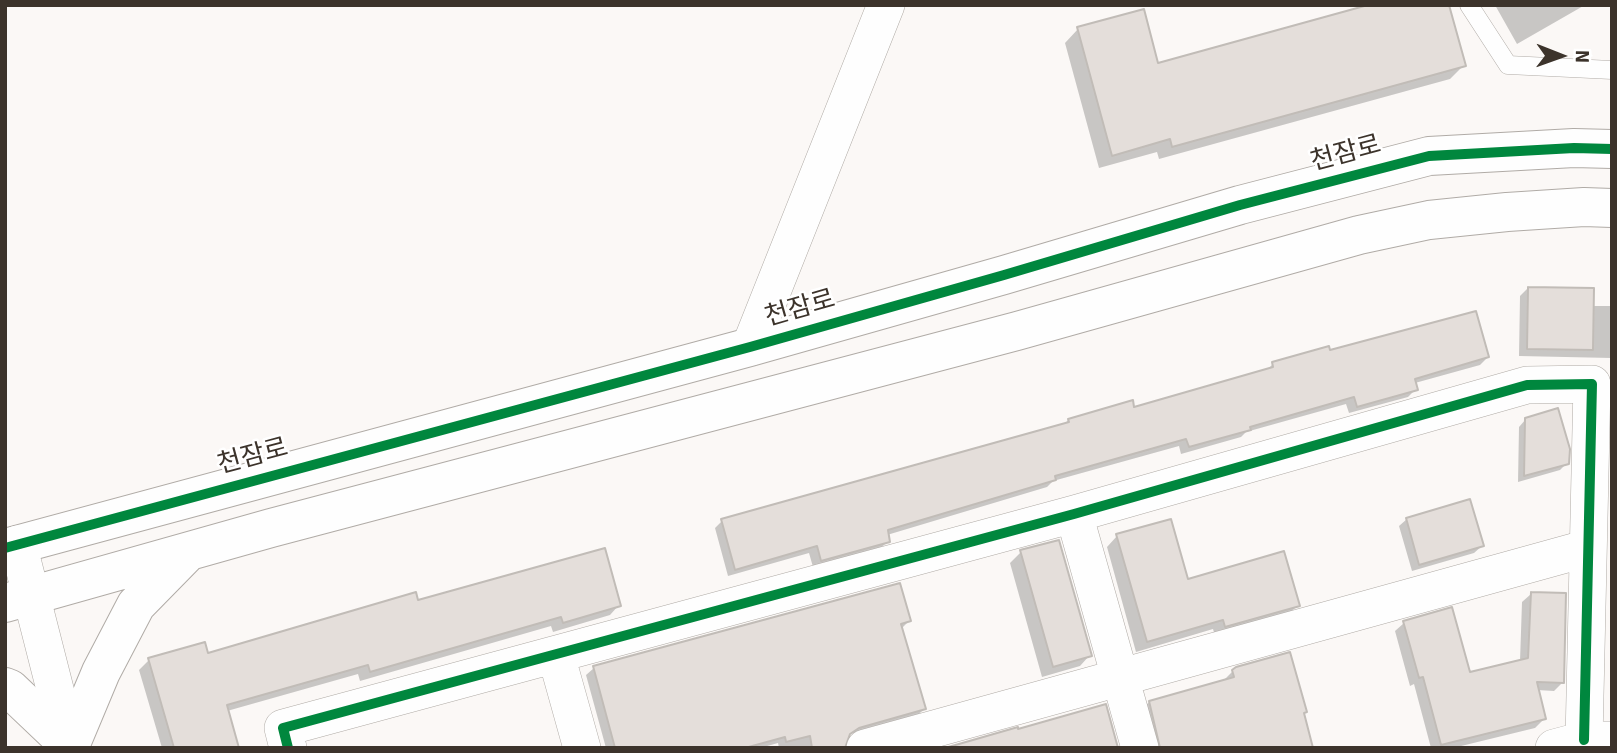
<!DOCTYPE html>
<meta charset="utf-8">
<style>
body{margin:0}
#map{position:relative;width:1617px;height:753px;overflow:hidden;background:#fbf8f6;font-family:Signika,sans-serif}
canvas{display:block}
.frame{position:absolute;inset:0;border:7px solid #3c332b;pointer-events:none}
.north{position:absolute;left:1526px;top:21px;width:70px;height:70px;-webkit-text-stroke:5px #fff;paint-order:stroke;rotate:91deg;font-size:19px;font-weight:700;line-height:28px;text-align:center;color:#3c332b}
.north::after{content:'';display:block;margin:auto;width:24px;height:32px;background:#3c332b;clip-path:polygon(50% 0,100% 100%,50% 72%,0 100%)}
</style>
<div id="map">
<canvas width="1617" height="753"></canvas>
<div class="frame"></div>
<div class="north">N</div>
</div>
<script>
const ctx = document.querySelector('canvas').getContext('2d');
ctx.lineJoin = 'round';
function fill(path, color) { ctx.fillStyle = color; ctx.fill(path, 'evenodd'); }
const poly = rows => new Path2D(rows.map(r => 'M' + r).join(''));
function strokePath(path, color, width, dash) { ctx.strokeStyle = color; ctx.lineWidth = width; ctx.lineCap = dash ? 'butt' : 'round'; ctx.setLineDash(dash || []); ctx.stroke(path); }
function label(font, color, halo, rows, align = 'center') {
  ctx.font = font + ' Signika,"Noto Sans KR",sans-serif'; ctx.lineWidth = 5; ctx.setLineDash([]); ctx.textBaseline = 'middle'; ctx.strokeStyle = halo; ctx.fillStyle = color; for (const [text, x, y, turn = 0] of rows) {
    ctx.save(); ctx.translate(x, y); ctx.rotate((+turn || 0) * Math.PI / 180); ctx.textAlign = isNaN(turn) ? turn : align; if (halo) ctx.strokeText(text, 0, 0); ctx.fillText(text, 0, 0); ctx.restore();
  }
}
const shadow = poly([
 [1495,5,1585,5,1517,44],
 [1078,29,1157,65,1464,65,1450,79,1159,159,1157,152,1099,168,1065,43],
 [1528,288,1592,306,1612,306,1612,456,1610,457,1611,358,1519,356,1520,296],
 [1329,353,1488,357,1480,365,1415,383,1416,389,1408,397,1349,413,1346,404,1246,432,1241,437,1181,454,1179,446,1053,481,1047,487,887,535,888,541,880,549,813,567,809,553,728,576,715,528,722,521,1064,425,1068,420,1133,409,1265,372,1273,364],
 [1526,419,1567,463,1560,470,1518,482,1519,427],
 [1407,519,1482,546,1474,553,1412,571,1399,526],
 [1117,536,1187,581,1298,605,1287,616,1215,636,1213,629,1136,652,1107,547],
 [1021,552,1090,655,1080,666,1042,677,1010,563],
 [1531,594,1563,682,1554,691,1537,690,1544,719,1535,728,1453,748,1431,748,1414,684,1410,686,1395,631,1404,623,1469,674,1520,661,1522,602],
 [417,602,619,605,610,615,553,632,551,626,360,681,358,674,227,711,237,748,162,748,139,670,149,660,206,655],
 [909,621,901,629,924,709,917,716,850,734,846,737,843,748,779,748,778,743,760,748,606,748,586,675,594,668],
 [1233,671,1312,748,1153,748,1142,710,1149,702,1226,681,1225,679]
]);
const building = poly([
 [1368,5,1449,5,1466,66,1172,147,1170,139,1112,156,1077,27,1144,9,1158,63,1368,5],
 [1528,287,1594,288,1593,350,1527,349,1528,287],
 [1476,311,1489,357,1415,379,1418,390,1357,407,1354,397,1250,427,1251,430,1189,447,1186,439,1055,476,1056,480,888,530,890,542,821,561,817,546,735,570,721,519,1069,422,1068,419,1133,400,1134,407,1273,367,1272,362,1329,346,1330,350,1476,311],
 [1558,408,1570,449,1569,464,1524,476,1525,418,1558,408],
 [1470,499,1484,546,1419,565,1406,518,1470,499],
 [1171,519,1188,579,1284,551,1300,606,1225,627,1223,620,1147,642,1116,534,1171,519],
 [1059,540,1092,656,1053,667,1020,550,1059,540],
 [605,548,621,606,563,623,561,617,370,672,368,665,227,705,239,748,174,748,148,658,205,642,208,653,416,592,418,600,605,548],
 [900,583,911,621,901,624,926,709,859,728,850,734,845,748,812,748,810,736,786,742,785,737,745,748,615,748,593,666,900,583],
 [1531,592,1566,593,1564,683,1537,682,1546,719,1441,745,1423,677,1419,678,1403,621,1452,607,1470,672,1528,658,1531,592],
 [1290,652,1307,712,1304,713,1313,748,1160,748,1149,701,1234,677,1232,670,1236,667,1290,652],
 [1106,704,1118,748,945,748,1018,727,1018,729,1106,704]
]);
const service = poly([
 [1469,5,1508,65,1612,70]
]);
const minor = poly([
 [750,347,886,5],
 [1074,514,1140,748],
 [18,544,70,748],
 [556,655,582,748],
 [288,748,283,728,1074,514,1527,385,1592,384,1584,740],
 [865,748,1588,548],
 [1554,748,1584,740,1612,740]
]);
const tertiary = poly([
 [5,548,750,347,1004,275,1240,205,1429,156,1574,148,1612,149],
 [5,603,271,528,1017,331,1359,235,1429,220,1507,212,1584,207,1612,208],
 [5,687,10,689,70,746,101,672,136,605,186,554]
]);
const cycleway = poly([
 [5,548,750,347,1004,275,1240,205,1429,156,1574,148,1612,149],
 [288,748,283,728,1074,514,1527,385,1592,384,1584,740]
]);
const streetNames = [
 ["천잠로",1346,154,-15],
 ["천잠로",800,309,-16],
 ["천잠로",253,457,-15]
];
fill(shadow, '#0003');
fill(building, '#e4deda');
strokePath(building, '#c1bcb7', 2);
strokePath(service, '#b0aba6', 19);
strokePath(minor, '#b0aba6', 38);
strokePath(tertiary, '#b0aba6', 40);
strokePath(service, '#fefefe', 18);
strokePath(minor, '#fefefe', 37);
strokePath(tertiary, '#fefefe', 38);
strokePath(cycleway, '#00873e', 10);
label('26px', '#3c332b', '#fff', streetNames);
</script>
